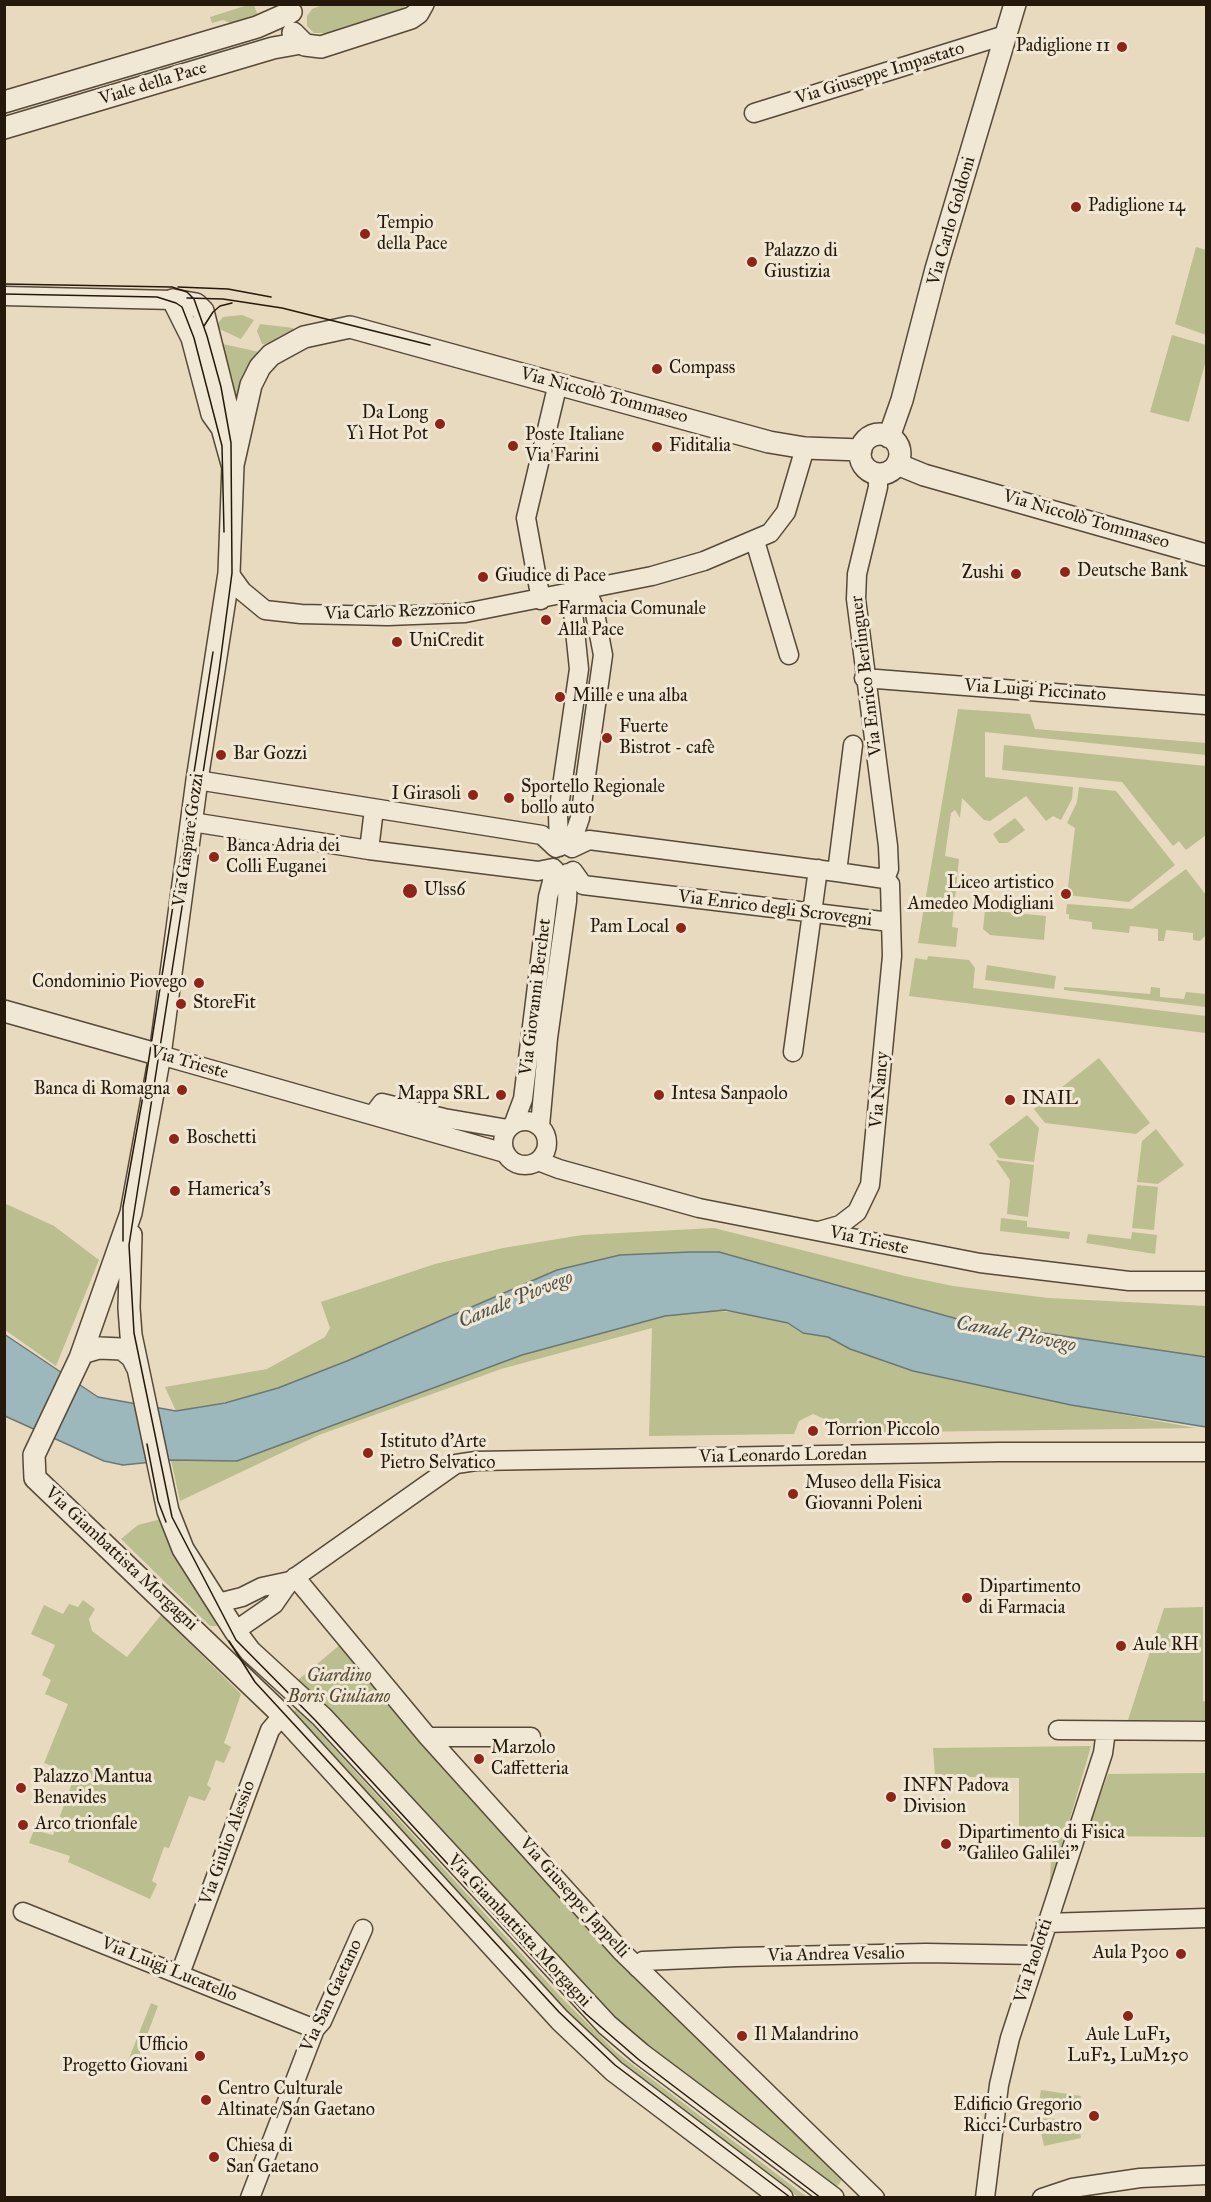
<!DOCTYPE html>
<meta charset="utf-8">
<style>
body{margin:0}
#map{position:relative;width:1211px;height:2202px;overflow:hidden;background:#e8dabe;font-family:"IM FELL Great Primer",serif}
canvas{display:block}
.frame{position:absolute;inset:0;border:6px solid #25190b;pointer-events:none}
</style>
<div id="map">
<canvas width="1211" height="2202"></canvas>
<div class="frame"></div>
</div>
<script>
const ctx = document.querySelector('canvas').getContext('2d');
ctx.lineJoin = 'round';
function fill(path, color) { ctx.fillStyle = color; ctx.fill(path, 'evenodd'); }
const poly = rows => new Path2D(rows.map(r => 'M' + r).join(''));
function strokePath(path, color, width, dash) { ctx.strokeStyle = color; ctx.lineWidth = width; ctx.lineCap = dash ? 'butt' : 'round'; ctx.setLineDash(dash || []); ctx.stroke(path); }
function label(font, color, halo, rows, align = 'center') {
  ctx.font = font + ' "IM FELL Great Primer",serif'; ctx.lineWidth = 6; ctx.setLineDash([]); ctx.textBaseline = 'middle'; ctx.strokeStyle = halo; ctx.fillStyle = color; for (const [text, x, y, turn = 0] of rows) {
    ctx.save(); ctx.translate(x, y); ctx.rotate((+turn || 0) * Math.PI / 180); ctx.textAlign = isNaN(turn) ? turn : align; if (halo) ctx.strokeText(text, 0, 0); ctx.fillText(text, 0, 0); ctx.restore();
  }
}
const green = poly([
 [251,4,254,5,258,16,233,24,223,20,212,23,210,17],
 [325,4,407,4,407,5,396,12,328,33,314,33,307,26,307,16,312,9],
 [1196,247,1206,250,1206,335,1175,324],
 [242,315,254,320,241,339,215,327,223,317],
 [260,324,293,328,294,331,272,345,262,344,257,331],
 [1172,335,1206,345,1206,360,1189,422,1150,412],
 [218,343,264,353,237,426],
 [958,709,1030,714,1035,729,1206,743,1206,755,985,732,985,777,1073,787,1072,799,1061,820,1053,816,1046,821,1026,796,990,821,984,820,962,798,960,818,955,810,951,813,945,856,959,859,952,927,958,928,956,947,918,943],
 [1004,745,1206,766,1206,835,1186,850,1179,841,1173,846,1122,782,1002,770],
 [1079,787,1116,791,1175,865,1129,902,1067,895,1075,828,1067,823,1077,802],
 [1015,818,1025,830,1007,843,999,843,993,834],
 [1186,869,1206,895,1206,935,1200,941,1193,940,1193,933,1166,930,1164,941,1158,941,1158,929,1130,926,1129,933,1092,929,1092,922,1069,919,1069,914,1066,914,1067,904,1132,909],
 [985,910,1046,916,1044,940,990,935,983,929],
 [928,956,969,960,975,968,973,988,1206,1016,1206,1033,909,996,915,958,927,960],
 [987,965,1056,976,1054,989,985,980],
 [1064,987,1150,994,1151,987,1160,988,1160,997,1184,999,1186,992,1206,994,1206,1007,1064,990],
 [1099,1058,1150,1123,1136,1134,1045,1123,1034,1109],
 [1027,1115,1039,1128,1034,1162,999,1158,989,1144],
 [1156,1129,1184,1165,1158,1184,1137,1182,1142,1141],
 [996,1160,1034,1165,1028,1217,1007,1214,1010,1180],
 [1137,1185,1158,1187,1154,1230,1132,1228],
 [4,1203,54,1226,99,1260,56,1366,5,1330],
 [1001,1218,1027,1221,1027,1227,1070,1232,1069,1239,1000,1231],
 [714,1228,905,1276,953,1286,1048,1298,1206,1306,1206,1357,968,1322,719,1252,690,1252,620,1255,557,1270,347,1362,253,1397,176,1411,165,1387,267,1369,325,1337,330,1328,321,1302,435,1264,503,1248,582,1235],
 [1132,1232,1157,1235,1155,1254,1086,1243,1088,1234,1131,1239],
 [711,1310,757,1315,788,1323,803,1333,828,1337,850,1349,913,1371,1071,1405,1196,1428,834,1433,829,1421,813,1414,799,1421,794,1434,649,1436,652,1328,501,1369,319,1435,180,1501,171,1460,237,1461,522,1355,665,1316],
 [161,1519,219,1624,216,1626,210,1626,121,1539,138,1525],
 [83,1600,95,1609,89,1619,92,1631,127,1657,161,1615,241,1694,224,1743,231,1747,224,1763,216,1760,207,1785,211,1788,205,1801,189,1796,169,1848,164,1847,152,1881,157,1884,150,1899,68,1862,70,1856,29,1843,34,1830,53,1835,75,1775,44,1763,68,1704,45,1694,51,1680,42,1675,55,1645,31,1634,44,1605,63,1614,69,1604,78,1607],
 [1203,1607,1203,1701,1206,1702,1206,1720,1128,1720,1164,1608],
 [341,1644,843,2176,840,2183,828,2195,624,2036,293,1684],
 [297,1708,560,1996,616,2052,807,2197,798,2197,613,2056,584,2029,292,1713],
 [1091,1746,1049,1891,1053,1833,1019,1832,1019,1778,935,1776,933,1748],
 [1206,1773,1206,1837,1085,1836,1108,1774],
 [151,2003,158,2006,134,2069,126,2066],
 [1041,2090,1081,2096,1079,2107,1039,2101],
 [1038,2118,1078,2120,1081,2138,1044,2146]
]);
const water = poly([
 [690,1252,719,1252,968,1322,1206,1357,1206,1427,1071,1405,913,1371,850,1349,828,1337,803,1333,788,1323,725,1310,665,1316,522,1355,237,1461,172,1460,123,1465,104,1461,5,1416,4,1334,98,1397,176,1411,225,1403,278,1388,347,1361,557,1270,620,1255,690,1252]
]);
const minor = poly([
 [754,113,1005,35],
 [4,296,173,300],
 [878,474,878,487,857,574,856,599,888,846,889,869,885,879],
 [755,541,789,655],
 [229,573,242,591,265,610,301,614,388,616,465,613,652,576,704,561,770,533,786,512,805,448],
 [541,600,526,518,558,383],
 [864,678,1206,705],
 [197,780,542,835,556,848],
 [192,822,369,850,538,871,553,868],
 [559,847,558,814,579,669,572,602,579,592],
 [570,847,580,818,603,655,594,608,590,598,579,592],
 [572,848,589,840,837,872,885,879,890,884,892,956,870,1185,857,1212,840,1225,819,1231],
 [369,850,374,809],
 [573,871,583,885,890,922],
 [837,872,853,745],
 [793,1052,818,869],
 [160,1055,505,1153],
 [373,1115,382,1103,444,1118,508,1129],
 '503 1143a22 22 0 1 1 44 0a22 22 0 1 1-44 0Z',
 [514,1123,523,1099,548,897,555,870],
 [540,1126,548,1038,567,901,568,873],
 [538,1161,559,1169,699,1208,980,1263,1129,1281,1206,1281],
 [295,1577,428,1737,621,1951,875,2198],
 [218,1603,242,1597,262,1587,290,1581],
 [235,1631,274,1604,290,1581,456,1464,476,1461,999,1452,1206,1452],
 [1058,1730,1206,1731],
 [428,1737,531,1737],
 [23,1912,315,2029],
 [1046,1923,1206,1918],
 [638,1968,643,1961,736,1957,926,1953,1036,1955],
 [180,1974,270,1730,282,1716],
 [250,2198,315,2029,322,2021,363,1929],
 [985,2198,999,2085,1010,2038,1103,1753,1106,1731],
 [1042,2198,1072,2188,1140,2178,1206,2175]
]);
const tertiary = poly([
 [293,33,305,45,321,47,411,18,418,13,423,4],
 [4,102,257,27,291,12],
 [4,128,273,48,301,43],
 [173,300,192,338,212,414,222,428,232,464],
 [173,300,196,304,203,311,228,411,222,428],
 '860 454a20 20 0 1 1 40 0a20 20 0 1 1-40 0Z',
 [889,437,902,400,936,269,1015,4],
 [897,464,924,475,1206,555],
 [4,1011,160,1055],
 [131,1235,129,1308,131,1335,168,1511,183,1549,235,1631,250,1651,322,1717,607,2025,641,2054,833,2198],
 [82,1353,99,1348,122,1349,132,1357,137,1367],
 [782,2198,614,2071,560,2020,275,1708,35,1478,34,1455,80,1358,131,1213,160,1055,197,780,229,573,233,465,251,385,260,367,271,355,304,337,350,327,769,442,805,448,861,450]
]);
const tram = poly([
 [4,284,172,287,187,292,194,299,207,336,221,387,231,443,232,573,219,671,129,1245,134,1333,172,1517,236,1640,316,1721,586,2014,638,2059,821,2198],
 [178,287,228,289,271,297],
 [4,294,157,297,176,303,182,307,194,338,222,446,224,532],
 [187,298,223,299,282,308,430,345],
 [204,326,213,312,220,306,232,303],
 [123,1241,123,1207,143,1096,213,652],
 [147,1444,158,1501,166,1522],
 [229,1641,255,1682,559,2012,615,2065,791,2198]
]);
const markers = [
 [1122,47,6,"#8f2418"],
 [1076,207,6,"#8f2418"],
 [365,234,6,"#8f2418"],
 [752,262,6,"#8f2418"],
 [657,369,6,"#8f2418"],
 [440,424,6,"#8f2418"],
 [513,446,6,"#8f2418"],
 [657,447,6,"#8f2418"],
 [1065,572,6,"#8f2418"],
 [1016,574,6,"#8f2418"],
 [483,577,6,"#8f2418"],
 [546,620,6,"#8f2418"],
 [397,642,6,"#8f2418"],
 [560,697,6,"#8f2418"],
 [607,738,6,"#8f2418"],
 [221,755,6,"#8f2418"],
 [473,795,6,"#8f2418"],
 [509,798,6,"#8f2418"],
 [214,857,6,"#8f2418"],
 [410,891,8,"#8f2418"],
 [1066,894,6,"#8f2418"],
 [681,928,6,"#8f2418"],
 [199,983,6,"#8f2418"],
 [181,1004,6,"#8f2418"],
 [182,1090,6,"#8f2418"],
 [501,1095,6,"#8f2418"],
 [659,1095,6,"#8f2418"],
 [1010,1100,6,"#8f2418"],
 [174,1139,6,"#8f2418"],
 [175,1191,6,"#8f2418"],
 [813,1431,6,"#8f2418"],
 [368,1453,6,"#8f2418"],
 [793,1494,6,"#8f2418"],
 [967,1598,6,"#8f2418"],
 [1121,1646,6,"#8f2418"],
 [479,1759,6,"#8f2418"],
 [21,1788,6,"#8f2418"],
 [891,1797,6,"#8f2418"],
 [23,1825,6,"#8f2418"],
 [946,1844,6,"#8f2418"],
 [1181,1954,6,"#8f2418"],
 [1128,2016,6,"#8f2418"],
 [742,2036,6,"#8f2418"],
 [200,2056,6,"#8f2418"],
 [206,2100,6,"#8f2418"],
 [1094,2116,6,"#8f2418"],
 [214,2157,6,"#8f2418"]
];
const poiNames = [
 ["Padiglione 11",1110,47,"right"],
 ["Padiglione 14",1088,207],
 ["Tempio",377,224],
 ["della Pace",377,245],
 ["Palazzo di",764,252],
 ["Giustizia",764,273],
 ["Compass",669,369],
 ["Da Long",428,414,"right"],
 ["Yì Hot Pot",428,435,"right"],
 ["Poste Italiane",525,436],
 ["Via Farini",525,457],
 ["Fiditalia",669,447],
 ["Deutsche Bank",1077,572],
 ["Zushi",1004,574,"right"],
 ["Giudice di Pace",495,577],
 ["Farmacia Comunale",558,610],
 ["Alla Pace",558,631],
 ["UniCredit",409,642],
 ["Mille e una alba",572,697],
 ["Fuerte",619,728],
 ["Bistrot - cafè",619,749],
 ["Bar Gozzi",233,755],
 ["Sportello Regionale",521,788],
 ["bollo auto",521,809],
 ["I Girasoli",461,795,"right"],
 ["Banca Adria dei",226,847],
 ["Colli Euganei",226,868],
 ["Liceo artistico",1054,884,"right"],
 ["Amedeo Modigliani",1054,905,"right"],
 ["Ulss6",424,891],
 ["Pam Local",669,928,"right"],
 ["Condominio Piovego",187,983,"right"],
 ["StoreFit",193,1004],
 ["Banca di Romagna",170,1090,"right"],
 ["Mappa SRL",489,1095,"right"],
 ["Intesa Sanpaolo",671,1095],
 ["INAIL",1022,1100],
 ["Boschetti",186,1139],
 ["Hamerica's",187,1191],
 ["Torrion Piccolo",825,1431],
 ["Istituto d'Arte",380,1443],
 ["Pietro Selvatico",380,1464],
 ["Museo della Fisica",805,1484],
 ["Giovanni Poleni",805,1505],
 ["Dipartimento",979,1588],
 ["di Farmacia",979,1609],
 ["Aule RH",1133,1646],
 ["Marzolo",491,1749],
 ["Caffetteria",491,1770],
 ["Palazzo Mantua",33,1778],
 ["Benavides",33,1799],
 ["INFN Padova",903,1787],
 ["Division",903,1808],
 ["Arco trionfale",35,1825],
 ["Dipartimento di Fisica",958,1834],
 ["\"Galileo Galilei\"",958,1855],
 ["Aula P300",1169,1954,"right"],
 ["Il Malandrino",754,2036],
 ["Aule LuF1,",1128,2036,"center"],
 ["LuF2, LuM250",1128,2057,"center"],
 ["Ufficio",188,2046,"right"],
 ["Progetto Giovani",188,2067,"right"],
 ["Centro Culturale",218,2090],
 ["Altinate/San Gaetano",218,2111],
 ["Edificio Gregorio",1082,2106,"right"],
 ["Ricci-Curbastro",1082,2127,"right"],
 ["Chiesa di",226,2147],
 ["San Gaetano",226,2168]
];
const streetNames = [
 ["Via Giuseppe Impastato",880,74,-17],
 ["Viale della Pace",153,84,-17],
 ["Via Carlo Goldoni",952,221,-74],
 ["Via Niccolò Tommaseo",604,396,15],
 ["Via Niccolò Tommaseo",1086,520,16],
 ["Via Carlo Rezzonico",400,612,-2],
 ["Via Enrico Berlinguer",867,676,-97],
 ["Via Luigi Piccinato",1035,691,4],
 ["Via Gaspare Gozzi",189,840,-82],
 ["Via Enrico degli Scrovegni",775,909,7],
 ["Via Giovanni Berchet",536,997,-83],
 ["Via Trieste",189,1063,16],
 ["Via Nancy",880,1090,-85],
 ["Via Trieste",869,1241,12],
 ["Via Leonardo Loredan",783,1456,-1],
 ["Via Giambattista Morgagni",121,1559,43],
 ["Via Giulio Alessio",228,1843,-70],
 ["Via Giuseppe Jappelli",574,1898,48],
 ["Via Giambattista Morgagni",519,1931,47],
 ["Via Andrea Vesalio",836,1955,-1],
 ["Via Paolotti",1034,1961,-72],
 ["Via Luigi Lucatello",169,1970,22],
 ["Via San Gaetano",332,1996,-65]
];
const parkNames = [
 ["Giardino",339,1677],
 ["Boris Giuliano",339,1698]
];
const waterNames = [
 ["Canale Piovego",516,1300,-22],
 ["Canale Piovego",1016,1335,11]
];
fill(green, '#bbbe8e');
fill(water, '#9cb8bc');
strokePath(water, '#6c7875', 1.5);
strokePath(minor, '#564938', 21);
strokePath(tertiary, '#564938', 24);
strokePath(minor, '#f0e7d5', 18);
strokePath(tertiary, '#f0e7d5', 21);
strokePath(tram, '#25190b', 1.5);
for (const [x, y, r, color] of markers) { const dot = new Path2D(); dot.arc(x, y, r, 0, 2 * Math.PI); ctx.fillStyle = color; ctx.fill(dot); strokePath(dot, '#f0e7d5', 2); }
label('18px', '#25190b', '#f0e7d5', poiNames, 'left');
label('18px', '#25190b', '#f0e7d5', streetNames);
label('italic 18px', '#524b32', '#f0e7d5', parkNames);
label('italic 20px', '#4f5149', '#f0e7d5', waterNames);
</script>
